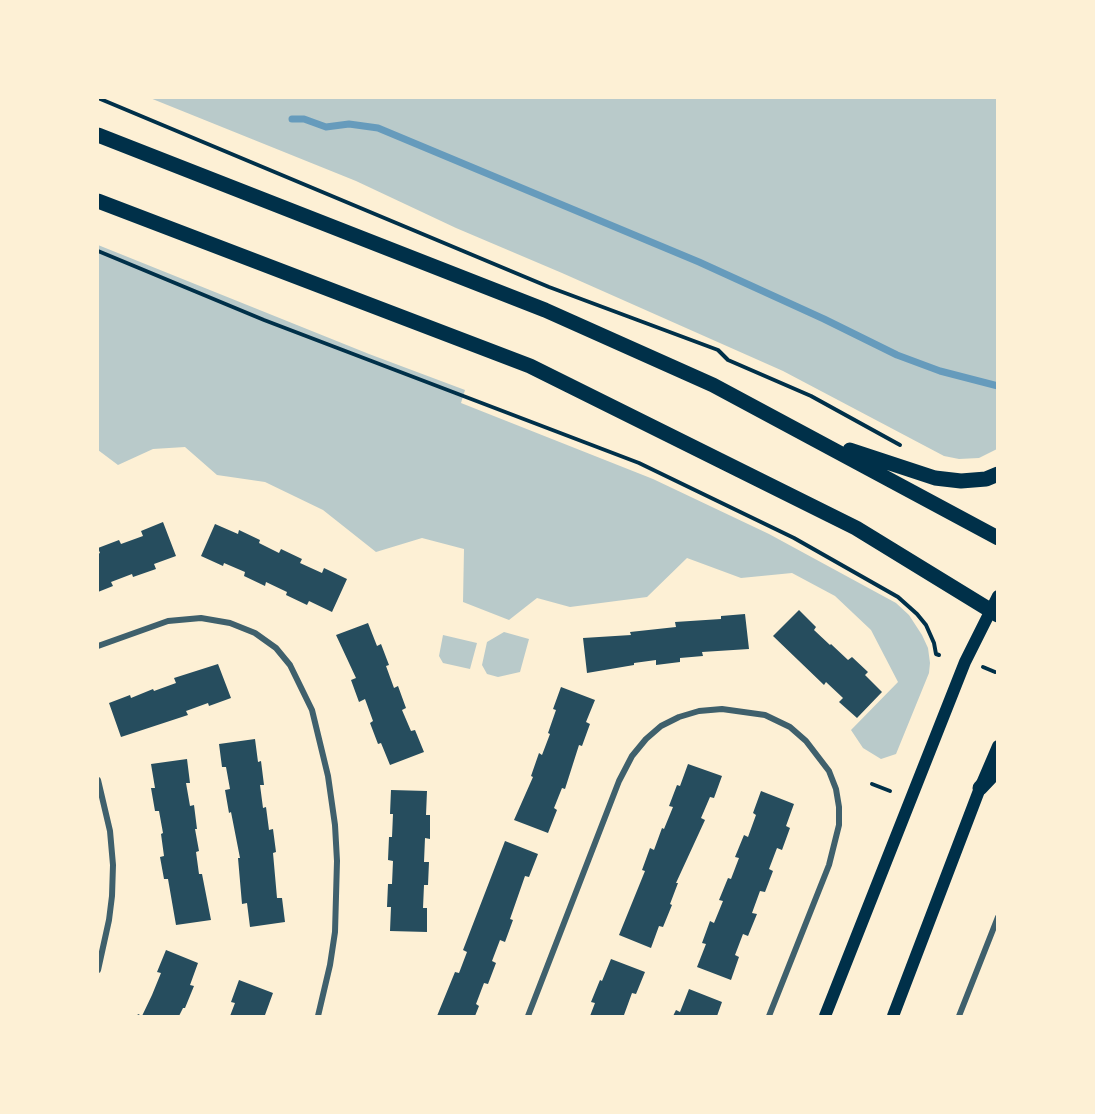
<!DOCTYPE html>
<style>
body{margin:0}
#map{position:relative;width:1095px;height:1114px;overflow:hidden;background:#fdf0d5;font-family:"Noto Serif",serif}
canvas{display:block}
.frame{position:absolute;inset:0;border:99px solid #fdf0d5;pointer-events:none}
</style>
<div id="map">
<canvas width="1095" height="1114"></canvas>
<div class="frame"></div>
</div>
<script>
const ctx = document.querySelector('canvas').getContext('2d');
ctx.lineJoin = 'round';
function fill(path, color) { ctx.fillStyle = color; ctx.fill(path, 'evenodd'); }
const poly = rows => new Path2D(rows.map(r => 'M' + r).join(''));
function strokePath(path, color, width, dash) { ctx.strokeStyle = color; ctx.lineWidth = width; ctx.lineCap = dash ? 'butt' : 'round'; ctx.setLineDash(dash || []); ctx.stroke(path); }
const green = poly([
 [150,98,997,98,997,449,979,458,959,459,944,456,783,371,562,273,456,228,356,181],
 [98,245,369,354,465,390,461,403,653,479,769,534,896,603,909,615,922,635,928,648,930,663,929,673,896,754,881,759,863,748,851,730,898,682,871,630,835,596,792,573,741,578,687,558,647,597,570,607,537,598,509,620,463,602,464,549,422,538,376,552,323,510,265,482,217,475,185,447,153,449,118,465,98,450],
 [504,632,529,639,520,672,498,677,487,674,482,665,487,642],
 [443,635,477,643,470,669,443,663,439,656]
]);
const stream = poly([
 [292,119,304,119,326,127,349,124,378,128,699,262,824,319,897,355,940,371,998,386]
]);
const building = poly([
 [163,522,176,556,154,564,156,569,133,577,132,574,111,582,113,586,98,592,98,554,100,553,98,548,119,540,121,544,143,536,141,531],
 [215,524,238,534,239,530,260,540,259,543,279,553,281,549,302,559,300,563,322,573,324,568,347,579,332,612,309,601,307,605,286,595,287,592,266,582,265,586,244,576,245,572,224,563,223,566,201,556],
 [799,610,816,627,814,630,830,645,831,644,848,660,852,657,868,672,865,675,882,692,857,718,839,702,843,698,826,682,824,685,773,636],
 [745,614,749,649,702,652,703,656,680,658,680,662,656,665,656,660,634,663,634,665,587,673,583,638,631,635,630,632,676,627,675,622,721,619,721,616],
 [368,623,377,646,381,644,389,665,386,666,394,688,398,686,406,708,402,710,411,731,415,730,424,752,390,765,381,743,378,744,370,723,373,721,365,699,359,702,351,680,356,678,336,635],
 [218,664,231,698,209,706,208,703,186,711,188,715,121,737,109,703,130,695,131,698,153,689,154,691,176,683,174,678],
 [561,687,595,700,586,722,590,724,582,746,579,745,565,789,562,788,554,808,557,810,548,833,514,820,533,777,531,776,539,753,542,755,550,734,548,733,556,710,553,709],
 [255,739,258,762,261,761,264,785,260,785,263,808,266,807,269,830,273,829,276,852,273,853,277,898,282,898,285,922,250,927,247,903,242,904,238,858,240,858,231,812,229,813,225,790,230,789,226,767,222,767,219,744],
 [187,759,190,783,186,783,190,806,194,805,197,829,195,829,199,851,196,852,199,874,202,874,211,920,176,925,168,879,164,879,160,857,164,856,161,834,163,833,159,811,155,811,151,788,155,788,151,764],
 [688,764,722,776,714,798,710,797,701,818,705,820,676,883,678,883,670,904,672,905,663,927,659,926,651,948,619,935,645,871,642,870,650,848,654,850,662,828,664,829,673,807,669,806,677,785,680,786],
 [391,790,427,791,426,815,430,815,430,839,425,838,424,862,429,862,428,885,424,885,423,908,427,908,427,932,390,931,391,907,387,907,388,884,392,884,393,861,388,860,389,837,392,837,393,814,390,814],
 [761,791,794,804,786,826,790,828,782,850,777,848,769,869,773,871,765,892,760,891,752,913,757,914,748,936,743,934,735,955,739,957,731,980,697,967,706,944,702,943,710,921,714,923,723,901,719,900,728,878,731,879,739,858,735,857,744,835,748,837,756,815,753,813],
 [505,841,538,854,529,877,525,876,510,919,513,920,505,942,500,940,492,961,496,963,488,984,484,983,476,1004,479,1006,475,1016,437,1016,455,972,459,973,467,952,463,950],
 [166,950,198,963,190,985,194,986,185,1008,183,1008,179,1016,137,1016,138,1014,142,1016,152,995,161,973,157,972],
 [611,959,645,972,636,994,632,993,624,1015,628,1016,590,1016,595,1003,591,1002,600,980,602,981],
 [239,980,273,993,265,1015,269,1016,230,1016,235,1003,231,1002],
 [689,989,722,1002,717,1016,673,1016,676,1010,680,1012]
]);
const path = poly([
 [98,98,549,287,718,350,728,360,811,396,900,445],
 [98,251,264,320,639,463,794,538,898,597,917,614,926,625,934,643,936,654,939,655],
 [983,667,995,672],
 [872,784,890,791]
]);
const minor = poly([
 [98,646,168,621,201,618,230,623,255,633,276,648,290,665,312,710,328,776,335,825,337,861,335,932,330,965,318,1016],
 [98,780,110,831,113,865,112,896,109,920,98,970],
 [528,1016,619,781,632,756,646,739,661,726,679,717,699,711,722,709,765,715,790,727,806,741,829,771,836,789,839,807,839,825,829,865,769,1016],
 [959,1016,998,917]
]);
const secondary = poly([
 [825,1016,965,662,998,596],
 [893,1016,980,788,998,746]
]);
const primary = poly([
 [98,135,545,310,713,385,998,538],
 [98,201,530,366,856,528,998,615],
 [850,450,935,478,961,481,986,479,998,474],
 [980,788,998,769]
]);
fill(green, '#b9caca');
strokePath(stream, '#669bbc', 7);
fill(building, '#264d5e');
strokePath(path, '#003049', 4);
strokePath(minor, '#3f606c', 6);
strokePath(secondary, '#003049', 12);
strokePath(primary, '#003049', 15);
</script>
